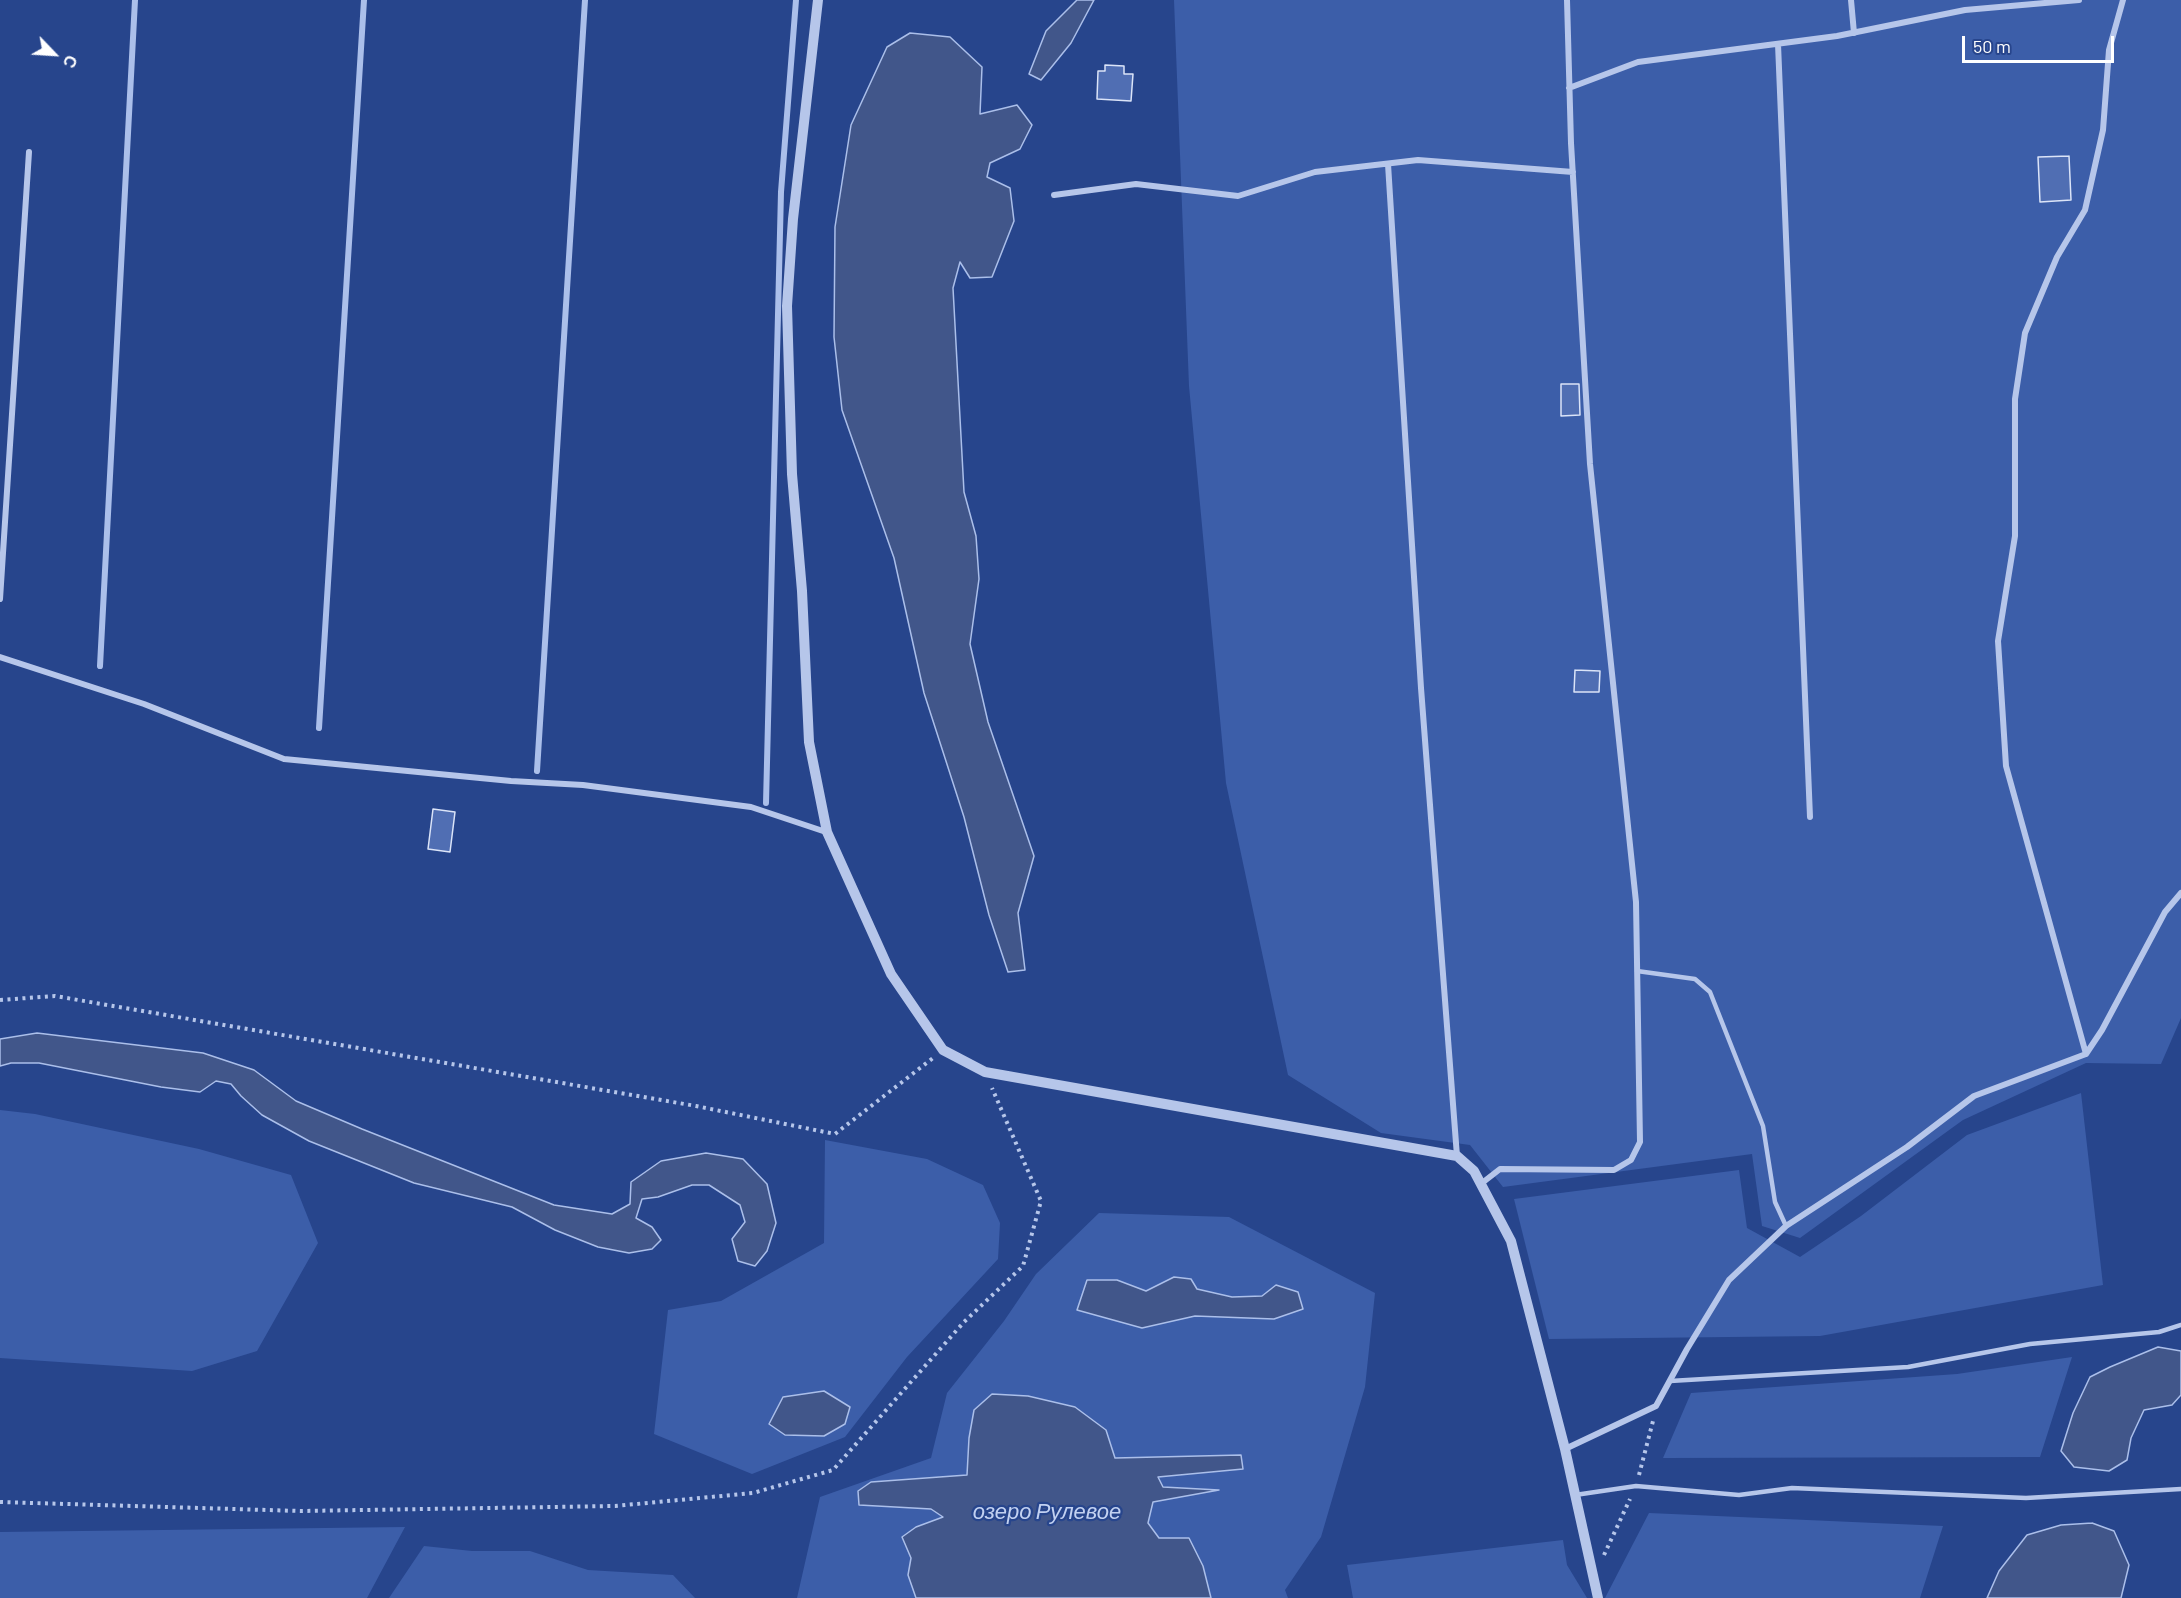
<!DOCTYPE html>
<meta charset="utf-8">
<style>
body{margin:0}
#map{position:relative;width:2181px;height:1598px;overflow:hidden;background:#27458c;font-family:Barlow,sans-serif}
canvas{display:block}
.north{position:absolute;left:24px;top:24px;width:60px;height:60px;-webkit-text-stroke:4px #27458c;paint-order:stroke;rotate:115deg;font-size:16px;font-weight:700;line-height:24px;text-align:center;color:#fff}
.north::after{content:'';display:block;margin:auto;width:21px;height:27px;background:#fff;clip-path:polygon(50% 0,100% 100%,50% 72%,0 100%)}
.scale{position:absolute;left:1962px;top:36px;width:152px;height:27px;box-sizing:border-box;border:3px solid #fff;border-top:0;padding-left:8px;font-size:18px;line-height:21px;white-space:nowrap;color:#fff;-webkit-text-stroke:4px #27458c;paint-order:stroke}
</style>
<div id="map">
<canvas width="2181" height="1598"></canvas>
<div class="north">С</div>
<div class="scale">50 m</div>
</div>
<script>
const ctx = document.querySelector('canvas').getContext('2d');
ctx.lineJoin = 'round';
function fill(path, color) { ctx.fillStyle = color; ctx.fill(path, 'evenodd'); }
const poly = rows => new Path2D(rows.map(r => 'M' + r).join(''));
function strokePath(path, color, width, dash) { ctx.strokeStyle = color; ctx.lineWidth = width; ctx.lineCap = dash ? 'butt' : 'round'; ctx.setLineDash(dash || []); ctx.stroke(path); }
function label(font, color, halo, rows, align = 'center') {
  ctx.font = font + ' Barlow,sans-serif'; ctx.lineWidth = 4.5; ctx.setLineDash([]); ctx.textBaseline = 'middle'; ctx.strokeStyle = halo; ctx.fillStyle = color; for (const [text, x, y, turn = 0] of rows) {
    ctx.save(); ctx.translate(x, y); ctx.rotate((+turn || 0) * Math.PI / 180); ctx.textAlign = isNaN(turn) ? turn : align; if (halo) ctx.strokeText(text, 0, 0); ctx.fillText(text, 0, 0); ctx.restore();
  }
}
const green = poly([
 [1174,0,2181,0,2181,1018,2161,1064,2086,1063,1963,1120,1800,1238,1762,1226,1752,1154,1503,1187,1470,1145,1381,1133,1288,1075,1226,783,1189,386],
 [2081,1093,2103,1285,1820,1336,1549,1339,1514,1199,1739,1170,1747,1228,1800,1257,1861,1216,1967,1135],
 [0,1110,35,1114,199,1149,291,1175,318,1243,257,1351,192,1371,0,1358],
 [825,1140,927,1159,983,1185,1000,1223,998,1259,907,1357,845,1437,752,1474,654,1434,668,1310,721,1301,824,1243],
 [1099,1213,1229,1217,1375,1293,1365,1387,1321,1537,1285,1590,1288,1598,797,1598,820,1497,931,1458,947,1393,1004,1321,1036,1274],
 [2072,1357,2040,1457,1663,1458,1691,1393,1957,1374],
 [1649,1513,1943,1526,1920,1598,1605,1598],
 [405,1527,367,1598,0,1598,0,1532],
 [1563,1540,1567,1565,1587,1598,1353,1598,1347,1565],
 [424,1546,472,1551,530,1551,588,1570,673,1575,695,1598,389,1598]
]);
const water = poly([
 [1077,0,1094,0,1071,43,1041,80,1029,74,1046,31,1077,0],
 [910,33,950,37,982,67,980,114,1017,105,1032,125,1020,149,990,163,987,177,1010,188,1014,221,992,277,970,278,960,262,953,288,964,492,976,536,979,579,970,644,988,722,1034,856,1018,913,1025,970,1008,972,989,915,964,817,924,693,894,558,842,410,834,337,835,227,851,125,887,47,910,33],
 [37,1033,203,1053,254,1070,296,1101,362,1129,554,1205,612,1214,630,1204,631,1182,661,1161,706,1153,743,1159,767,1184,776,1223,767,1251,755,1266,738,1261,732,1239,745,1222,740,1205,709,1185,692,1185,658,1197,642,1199,636,1218,652,1227,661,1240,652,1249,629,1253,598,1247,555,1230,512,1207,414,1183,309,1141,262,1115,241,1096,231,1084,216,1081,200,1092,161,1087,39,1063,11,1063,0,1066,0,1039,37,1033],
 [1174,1277,1191,1279,1197,1289,1232,1297,1262,1296,1276,1285,1298,1292,1303,1309,1274,1319,1195,1316,1142,1328,1077,1310,1087,1280,1117,1280,1146,1291,1174,1277],
 [2158,1347,2181,1351,2181,1395,2172,1405,2144,1410,2131,1438,2127,1460,2109,1471,2074,1467,2061,1451,2073,1413,2090,1377,2110,1367,2158,1347],
 [824,1391,850,1407,845,1424,824,1436,785,1435,769,1424,783,1397,824,1391],
 [992,1394,1028,1396,1075,1407,1106,1430,1115,1458,1241,1455,1243,1469,1158,1477,1163,1487,1219,1490,1153,1502,1148,1523,1159,1538,1189,1538,1203,1566,1211,1598,916,1598,908,1575,911,1558,902,1537,916,1527,943,1517,931,1509,859,1505,858,1491,871,1482,967,1475,969,1438,974,1410,992,1394],
 [2092,1523,2114,1531,2129,1565,2121,1598,1987,1598,1999,1571,2027,1535,2061,1525,2092,1523]
]);
const stream = poly([
 [100,666,135,0],
 [319,728,364,0],
 [537,771,585,0],
 [766,803,781,192,796,0]
]);
const building = poly([
 [1105,65,1124,66,1124,74,1133,74,1131,101,1097,99,1098,71,1105,71,1105,65],
 [2069,156,2071,200,2040,202,2038,157,2069,156],
 [1561,384,1579,384,1580,415,1561,416,1561,384],
 [1575,670,1600,671,1599,692,1574,692,1575,670],
 [433,809,455,812,450,852,428,849,433,809]
]);
const path = poly([
 [0,1000,55,996,696,1106,835,1134,933,1058],
 [1639,1475,1653,1421],
 [0,1502,300,1511,615,1506,753,1493,833,1470,964,1322,1023,1266,1041,1201,992,1088],
 [1604,1555,1630,1499]
]);
const service = poly([
 [1637,971,1695,979,1710,992,1763,1126,1775,1202,1786,1226],
 [1670,1381,1908,1367,2030,1344,2159,1332,2181,1325],
 [1575,1495,1636,1486,1739,1495,1792,1488,2026,1498,2181,1489]
]);
const minor = poly([
 [1851,0,1854,33],
 [1778,44,1810,817],
 [1569,88,1638,62,1837,36,1965,10,2079,0],
 [1388,164,1421,688,1457,1156],
 [1054,195,1136,184,1238,196,1315,172,1418,160,1573,172],
 [0,599,29,152],
 [0,657,144,704,284,759,511,781,583,785,751,807,826,832],
 [2086,1054,2006,766,1998,641,2015,536,2015,399,2025,333,2057,257,2085,210,2103,130,2109,50,2123,0],
 [1482,1183,1500,1169,1614,1170,1631,1160,1640,1142,1636,902,1590,464,1571,143,1567,0],
 [1565,1449,1656,1406,1687,1349,1729,1280,1786,1226,1907,1147,1974,1096,2086,1054,2102,1030,2165,912,2181,893]
]);
const tertiary = poly([
 [818,0,793,219,787,306,792,474,802,591,809,742,827,832,891,974,943,1050,985,1072,1457,1156,1474,1171,1511,1241,1565,1449,1598,1598]
]);
const waterNames = [
 ["озеро Рулевое",1047,1512]
];
fill(green, '#3c5ea9');
fill(water, '#41568a');
strokePath(water, '#abbfea', 1.5);
strokePath(stream, '#abbfea', 6);
fill(building, '#506eb3');
strokePath(building, '#dbe4f8', 1.5);
strokePath(path, '#b6c6ea', 4, [3, 4.5]);
strokePath(service, '#b6c6ea', 4.5);
strokePath(minor, '#b6c6ea', 6);
strokePath(tertiary, '#b6c6ea', 10);
label('italic 22px', '#c2d1f1', '#27458c', waterNames);
</script>
